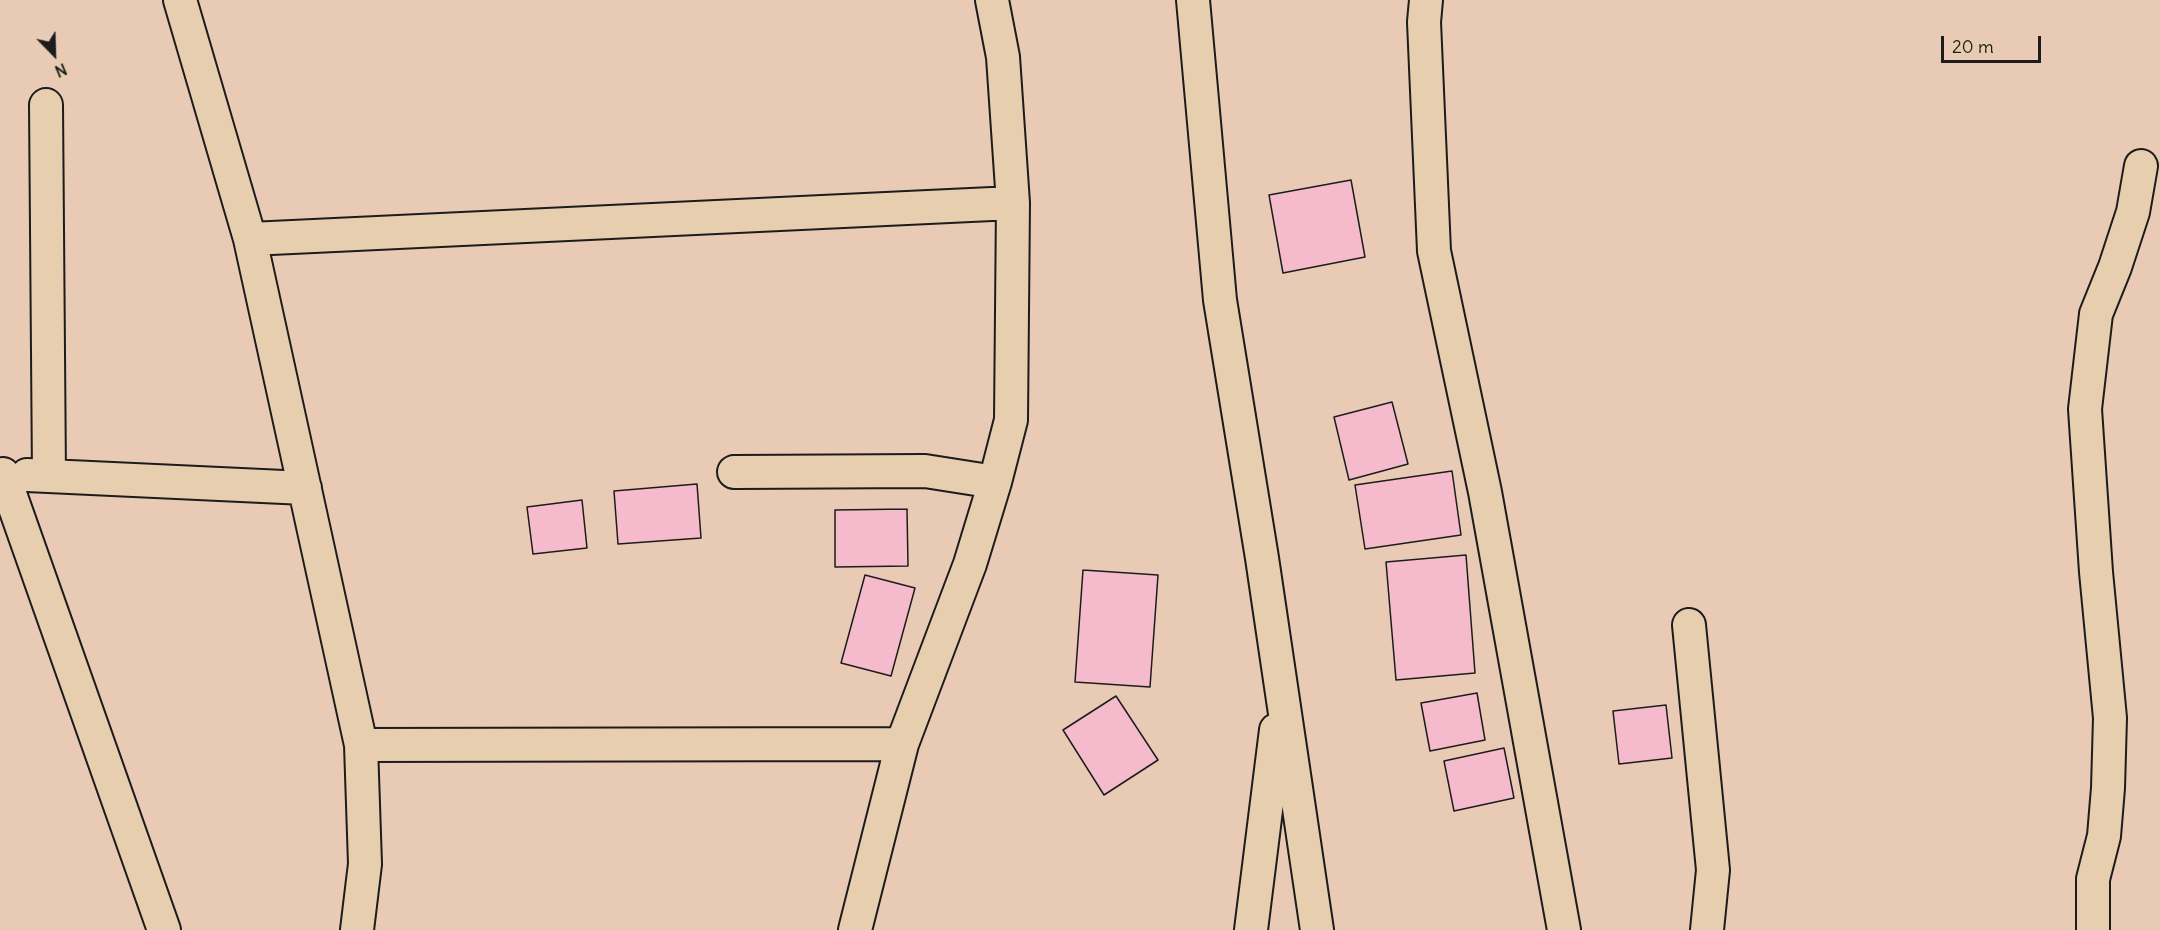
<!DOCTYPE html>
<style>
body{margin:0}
#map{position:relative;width:2160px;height:930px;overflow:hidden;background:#e9cab4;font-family:Delius,sans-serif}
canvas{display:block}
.north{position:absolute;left:24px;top:24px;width:60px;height:60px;-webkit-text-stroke:4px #e6ceae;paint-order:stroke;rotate:157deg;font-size:16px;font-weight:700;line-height:24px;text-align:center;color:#1c1c1c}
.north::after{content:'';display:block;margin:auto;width:21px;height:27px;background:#1c1c1c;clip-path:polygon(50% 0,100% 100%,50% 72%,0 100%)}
.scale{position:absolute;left:1941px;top:36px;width:100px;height:27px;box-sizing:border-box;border:3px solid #1c1c1c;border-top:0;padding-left:8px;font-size:18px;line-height:21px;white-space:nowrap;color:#1c1c1c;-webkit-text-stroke:4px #e6ceae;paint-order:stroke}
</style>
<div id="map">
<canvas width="2160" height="930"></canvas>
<div class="north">N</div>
<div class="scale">20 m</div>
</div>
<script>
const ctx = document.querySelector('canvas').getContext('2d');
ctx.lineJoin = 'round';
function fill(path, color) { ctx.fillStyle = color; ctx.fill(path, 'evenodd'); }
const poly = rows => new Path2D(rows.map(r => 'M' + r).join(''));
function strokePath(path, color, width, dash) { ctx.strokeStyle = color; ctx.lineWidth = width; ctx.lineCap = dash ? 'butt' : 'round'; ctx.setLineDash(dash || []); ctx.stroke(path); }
const building = poly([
 [1351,180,1365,257,1283,273,1269,195,1351,180],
 [1392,402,1408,464,1349,480,1334,417,1392,402],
 [1452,471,1461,535,1365,549,1355,485,1452,471],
 [697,484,701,538,618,544,614,491,697,484],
 [582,500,587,548,533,554,527,507,582,500],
 [907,509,908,566,835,567,835,510,907,509],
 [1466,555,1475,673,1396,680,1386,562,1466,555],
 [1083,570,1158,575,1150,687,1075,682,1083,570],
 [865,575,915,588,891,676,841,663,865,575],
 [1477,693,1485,740,1430,751,1421,703,1477,693],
 [1116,696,1158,760,1104,795,1063,730,1116,696],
 [1666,705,1672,758,1619,764,1613,711,1666,705],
 [1504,748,1514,798,1454,811,1444,761,1504,748]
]);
const street = poly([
 [180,0,250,239,361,745,365,864,357,930],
 [1193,0,1220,300,1262,558,1317,930],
 [1426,0,1424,22,1434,251,1485,492,1564,930],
 [46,105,49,476],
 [250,239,1013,203],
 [734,472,925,471,995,482],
 [3,474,164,930],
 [27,475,305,488],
 [1689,625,1713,870,1707,930],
 [361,745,902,744],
 [855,930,902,744,970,564,995,482,1011,420,1013,203,1003,57,992,0],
 [1251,930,1276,730],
 [2093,930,2093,879,2104,836,2108,788,2110,718,2096,572,2085,409,2096,314,2115,267,2133,212,2141,166]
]);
fill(building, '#f5bbcd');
strokePath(building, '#1c1c1c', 1.5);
strokePath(street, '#1c1c1c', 36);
strokePath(street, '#e6ceae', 32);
</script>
